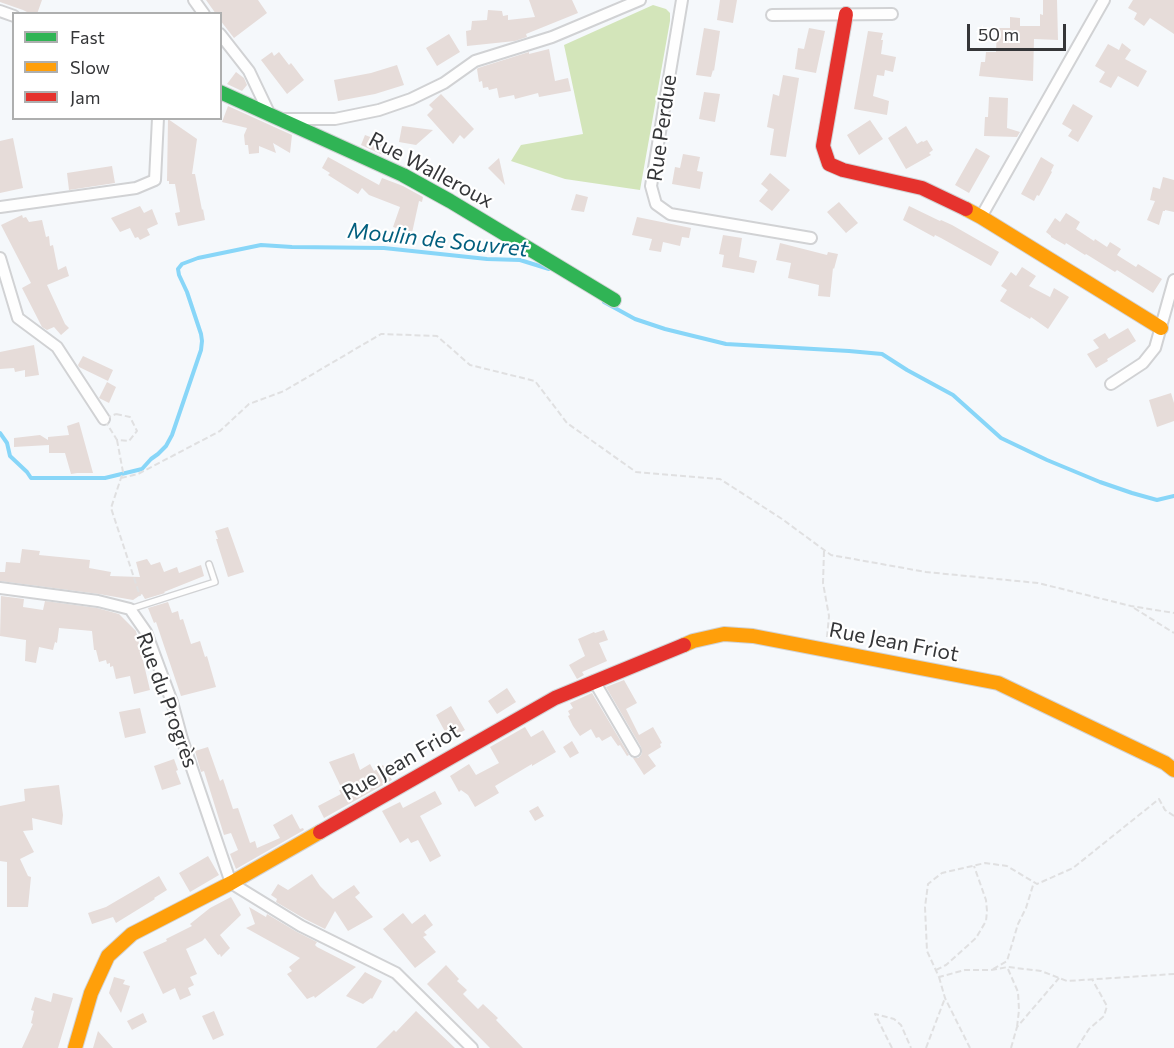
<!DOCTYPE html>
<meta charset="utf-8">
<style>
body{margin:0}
#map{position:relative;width:1174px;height:1048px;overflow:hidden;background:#f5f8fb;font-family:Commissioner,sans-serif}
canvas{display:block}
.legend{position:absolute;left:12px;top:12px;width:210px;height:108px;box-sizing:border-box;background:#fff;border:2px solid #aeafaf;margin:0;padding:8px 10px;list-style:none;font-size:18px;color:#353638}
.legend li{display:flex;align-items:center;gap:12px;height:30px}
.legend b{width:30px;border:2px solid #aeafaf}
.scale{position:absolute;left:967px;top:24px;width:99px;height:27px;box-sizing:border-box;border:3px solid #353638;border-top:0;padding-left:8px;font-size:18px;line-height:21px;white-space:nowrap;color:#353638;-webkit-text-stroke:4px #fff;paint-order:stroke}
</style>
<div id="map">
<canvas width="1174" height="1048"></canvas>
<ul class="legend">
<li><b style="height:8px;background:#30b455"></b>Fast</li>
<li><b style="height:8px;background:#ff9f0a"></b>Slow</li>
<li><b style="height:8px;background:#e5322d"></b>Jam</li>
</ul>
<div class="scale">50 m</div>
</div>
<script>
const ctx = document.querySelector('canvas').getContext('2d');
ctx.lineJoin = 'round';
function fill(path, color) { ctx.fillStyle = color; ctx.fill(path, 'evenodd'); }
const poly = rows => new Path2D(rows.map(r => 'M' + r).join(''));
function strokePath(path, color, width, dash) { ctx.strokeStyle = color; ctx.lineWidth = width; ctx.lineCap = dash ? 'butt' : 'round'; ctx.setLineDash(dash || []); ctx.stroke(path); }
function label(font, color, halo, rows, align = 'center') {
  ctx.font = font + ' Commissioner,sans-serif'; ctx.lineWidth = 4.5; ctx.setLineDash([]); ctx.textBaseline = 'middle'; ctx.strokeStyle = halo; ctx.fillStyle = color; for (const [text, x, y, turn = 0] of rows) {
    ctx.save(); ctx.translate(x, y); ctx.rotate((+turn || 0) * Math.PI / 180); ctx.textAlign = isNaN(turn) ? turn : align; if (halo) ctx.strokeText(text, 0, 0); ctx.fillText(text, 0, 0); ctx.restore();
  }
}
const green = poly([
 [653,5,666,9,670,13,670,21,640,190,565,179,511,161,521,145,583,134,564,45]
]);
const stream = poly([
 [604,302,635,319,665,329,726,344,849,351,882,354,907,370,953,395,1001,438,1047,460,1100,482,1132,493,1157,500,1174,496],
 [0,433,7,443,10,456,27,472,31,478,105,478,142,469,151,459,158,454,166,446,172,435,201,350,202,341,201,334,187,292,179,275,178,269,182,264,198,258,261,245,292,247,384,248,487,259,520,260,549,269]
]);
const building = poly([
 [0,0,42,0,37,14,31,14,23,10,0,2],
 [206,0,258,0,267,13,234,38,220,20,220,14,216,14],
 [529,0,572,0,578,13,526,34,527,37,515,41,467,46,466,31,471,30,472,21,487,20,488,10,502,11,503,16,508,15,508,20,535,17],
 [720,0,737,0,733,23,717,20],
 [1043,0,1057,0,1058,40,1034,39,1033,81,979,76,981,62,985,62,986,52,996,52,997,28,1010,28,1010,17,1020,18,1020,26,1040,26,1040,14,1043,15],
 [1133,0,1174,0,1174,34,1150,18,1144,26,1134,19,1137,13,1128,8],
 [704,28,720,31,714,71,713,70,711,77,696,75],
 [809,28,825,31,816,73,795,69,798,48,804,49],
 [868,31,883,33,881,40,883,40,881,54,896,57,893,72,885,70,884,76,877,75,873,96,889,101,887,115,854,109],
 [449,34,460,52,437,66,426,48],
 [1122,43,1131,50,1125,59,1147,71,1138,87,1118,76,1111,88,1099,82,1105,72,1095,66,1108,44,1119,50],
 [549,49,555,81,568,78,571,91,539,97,538,93,515,99,514,95,499,98,497,88,489,90,488,87,483,88,482,81,479,82,477,69,478,68,529,52,529,54],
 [272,52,274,56,279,52,289,65,291,63,304,80,287,94,261,60],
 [397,65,404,85,375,94,338,101,334,80,371,73],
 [236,72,244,78,247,85,242,91,227,84],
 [783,75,799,78,786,157,770,155,774,129,767,127,773,94,779,96],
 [704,92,720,94,715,122,699,119],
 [441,94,474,129,464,139,460,135,453,144,427,115,433,109,429,105],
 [989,97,1008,98,1007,128,1020,132,1017,137,984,136,985,117,988,117],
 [1073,104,1093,116,1078,142,1068,136,1072,130,1062,124],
 [228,106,292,135,290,153,273,143,276,153,259,146,259,153,249,154,248,145,245,145,244,135,247,128,222,122],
 [168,119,197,139,192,174,195,174,202,210,203,209,205,220,178,226,175,213,180,212,175,184,169,184,169,181,167,181],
 [870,120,883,139,859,155,847,135],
 [402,126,433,130,416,145,399,142],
 [906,126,917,144,922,141,923,142,927,140,933,150,929,153,931,155,906,169,888,138],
 [365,135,389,144,385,156,361,145],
 [13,138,23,188,0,193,0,141],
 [976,148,990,156,969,193,955,185],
 [683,154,700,157,697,171,703,172,700,189,672,184,675,167,680,168],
 [328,157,379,185,382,178,403,186,423,197,422,202,419,201,412,233,393,227,400,207,369,195,362,188,358,194,328,175,330,173,322,168],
 [1041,157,1054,165,1051,171,1052,172,1039,196,1037,195,1034,201,1021,194],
 [499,158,505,185,488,168],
 [112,166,115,183,69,190,67,173],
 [770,173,790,190,772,211,759,201,768,190,761,184],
 [1163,177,1174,180,1174,212,1165,210,1165,211,1163,211,1159,225,1147,220,1155,201,1150,200,1153,187,1160,189],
 [576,194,588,197,584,212,571,210],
 [839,202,858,223,846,233,827,212],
 [140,206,144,213,152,209,158,224,147,229,150,235,140,240,138,237,135,238,130,228,120,232,111,218],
 [909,206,940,221,941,220,952,225,999,252,991,266,941,238,935,235,934,237,903,220],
 [1066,213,1080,222,1076,229,1094,241,1095,239,1107,247,1110,242,1121,249,1117,255,1136,267,1138,264,1162,279,1153,293,1117,270,1115,272,1086,254,1085,255,1066,243,1065,245,1051,237,1051,236,1046,232,1055,218,1060,222],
 [22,215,23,218,26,217,29,222,42,220,46,237,49,236,50,246,53,245,58,270,66,266,69,276,47,285,65,324,69,328,61,335,54,327,47,330,42,327,22,288,31,283,1,225],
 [637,217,691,228,689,238,682,237,680,246,663,242,661,252,649,250,652,239,632,235],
 [723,235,742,238,739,257,757,261,754,273,722,267,724,255,719,254],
 [780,243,827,255,828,252,838,254,834,269,833,268,830,297,818,296,819,285,788,278,791,263,776,260],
 [1022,267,1036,276,1029,286,1050,297,1054,288,1069,297,1048,329,1031,317,1030,319,1000,301,1007,290,1001,286,1011,272,1016,276],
 [1128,328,1136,341,1107,359,1108,361,1096,368,1087,354,1099,348,1093,340,1105,333,1109,339],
 [34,345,39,375,25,377,25,370,15,372,14,368,0,369,0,352],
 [83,356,113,370,108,381,79,367,78,365],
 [107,382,116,387,109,403,99,398],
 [1171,393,1174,403,1174,421,1157,427,1149,400],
 [79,422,93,473,77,473,71,474,65,453,49,453,49,445,14,447,14,438,40,435,48,440,48,437,69,435,67,426],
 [228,527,244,572,228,577,216,539,218,539,215,531],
 [22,549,40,551,39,555,90,560,89,568,111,572,110,576,140,577,136,562,147,559,151,565,160,562,164,572,177,567,179,573,201,565,204,576,164,592,165,593,145,599,142,594,133,600,99,594,0,581,0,572,5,572,6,562,20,563],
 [1,596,24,599,23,607,43,610,45,601,97,608,119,614,136,631,150,690,134,694,130,676,116,679,113,666,110,667,110,663,107,664,106,660,99,662,96,650,94,650,92,631,59,628,57,643,55,642,53,650,39,647,36,663,25,661,26,640,0,636],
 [168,602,172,613,178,611,180,620,183,619,191,644,200,641,205,657,207,656,216,687,181,696,156,622,154,623,148,608],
 [604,630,608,640,599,643,607,661,582,672,584,675,577,679,569,665,585,656,578,639,594,632,595,633],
 [624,680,637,703,626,709,639,735,653,727,662,743,660,744,661,747,648,755,656,766,644,775,633,758,638,758,641,755,642,752,641,747,606,687],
 [507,688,516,702,497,714,488,701],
 [592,693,629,755,627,756,620,745,618,746,611,736,602,741,599,737,596,738,591,729,580,736,573,726,568,716,570,715,568,711,573,708,570,703],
 [451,706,465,730,449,739,436,715],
 [140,708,146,733,125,738,119,712],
 [525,727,531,737,543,730,556,752,532,766,532,764,495,786,499,793,475,807,468,795,461,790,459,792,450,776,469,764,476,775,499,763,490,747],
 [572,741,579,753,570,758,563,747],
 [208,747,220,781,223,779,233,809,238,808,250,843,255,841,257,848,280,838,273,825,292,814,300,829,303,828,304,830,236,869,230,854,238,850,231,833,224,835,204,771,201,772,195,751],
 [354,753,360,770,370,764,374,771,383,765,392,780,324,818,318,806,341,794,339,790,341,790,340,785,329,762],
 [174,759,178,770,176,771,181,784,162,790,154,766],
 [59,785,63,815,62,825,32,818,33,830,23,831,34,852,20,859,28,876,31,877,28,907,7,907,7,862,0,861,0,806,25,801,24,789],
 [435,791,442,804,420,816,441,856,430,862,418,840,411,843,408,838,400,843,382,811,400,802,403,808],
 [538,806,544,816,535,821,529,811],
 [208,856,219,875,190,892,179,873],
 [312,874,320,886,333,899,354,885,360,893,355,897,373,917,348,931,335,911,325,929,305,919,276,902,277,899,271,895,278,884,288,890],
 [159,876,167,890,154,898,155,899,116,923,113,917,92,924,88,913,106,907],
 [231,897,241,915,220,935,230,948,221,957,220,954,218,955,205,938,202,941,186,949,197,974,190,977,194,985,188,988,191,995,180,1000,175,988,163,994,143,952,167,941,166,939,192,926,190,924,210,908],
 [249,907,266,917,267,914,297,932,317,942,315,945,317,947,356,967,315,998,314,996,307,999,287,974,292,971,289,967,300,958,246,928,255,924],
 [403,913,412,924,425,914,433,925,424,932,427,935,423,937,436,952,415,968,383,929],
 [446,965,459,979,457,981,467,990,463,994,478,1009,483,1004,498,1018,496,1020,523,1048,490,1048,427,984],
 [365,972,382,981,372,999,371,998,363,1004,346,996],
 [114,977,125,980,123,984,130,986,121,1013,109,993],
 [53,993,73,998,58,1048,22,1048,33,1024,31,1023,34,1011,31,1010,35,997,51,1002],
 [214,1011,224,1035,213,1040,202,1016],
 [416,1011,455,1048,376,1048,394,1030,396,1032],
 [143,1013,147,1022,132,1030,127,1021],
 [98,1031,113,1048,93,1048]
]);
const path = poly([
 [116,414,130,417,137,431,129,441,117,440,104,419,116,414],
 [117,440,123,472,111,508,140,596],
 [121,478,138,474,220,431,249,404,284,391,381,334,437,336,470,365,535,381,567,423,636,472,720,479,782,519,831,555,926,572,1038,583,1131,606,1174,613],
 [824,551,823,583,829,616,827,637],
 [1134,608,1174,633],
 [1174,816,1165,810,1159,799,1073,868,1037,884,1007,866,985,863,942,873,928,884,925,907,927,951,939,977,965,970,991,970,1008,967,1041,971,1067,981,1174,974],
 [993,969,1007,961,1018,924,1026,908,1034,882],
 [1008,969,1018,992,1019,1010,1017,1027],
 [936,970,946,965,976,938,986,921,987,911,986,900,974,866],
 [939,977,945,998,970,1048],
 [892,1048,875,1014,894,1019,901,1025,911,1048],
 [926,1048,945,998],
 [1011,1048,1017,1027,1059,978],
 [1077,1048,1089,1029,1104,1016,1107,1006,1092,979]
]);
const lane = poly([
 [130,609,215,582,209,564]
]);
const street = poly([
 [194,0,204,14],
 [682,0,651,186,656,204,670,214,811,238],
 [0,11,14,16],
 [772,15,892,14],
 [220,34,249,71,270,115],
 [284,119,335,119,379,110,411,99,444,83,475,61,552,37,640,0],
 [0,207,136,188,155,180,158,118],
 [981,217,1104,0],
 [0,258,18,318,57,347,104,419],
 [1111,384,1143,363,1155,348,1174,280],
 [0,588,98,601,130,609,146,632,172,702,182,739,231,883,301,926,396,973,472,1048],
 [594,681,635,751]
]);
const fast = poly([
 [220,92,403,175,450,201,614,300]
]);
const slow = poly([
 [966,209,981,217,1161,328],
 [684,645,693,641,724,634,753,636,998,683,1165,763,1174,770],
 [75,1048,91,993,108,956,132,934,231,883,320,832]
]);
const jam = poly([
 [846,14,823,146,829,164,843,170,922,188,966,209],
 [320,832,555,698,684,645]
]);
const streetNames = [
 ["Rue Perdue",662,128,-82],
 ["Rue Walleroux",431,170,28],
 ["Rue Jean Friot",894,642,11],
 ["Rue du Progrès",167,700,70],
 ["Rue Jean Friot",401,762,-30]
];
const waterNames = [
 ["Moulin de Souvret",438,240,6]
];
fill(green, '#d3e5ba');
strokePath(stream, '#88d6f8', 4);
fill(building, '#e6dcd9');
strokePath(lane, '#d1d2d4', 8);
strokePath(street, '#d1d2d4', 14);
strokePath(fast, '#d1d2d4', 16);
strokePath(slow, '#d1d2d4', 16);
strokePath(jam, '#d1d2d4', 16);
strokePath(path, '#e0e0e1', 2, [6, 3]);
strokePath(lane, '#fefefe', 5);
strokePath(street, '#fefefe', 10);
strokePath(fast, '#30b455', 14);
strokePath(slow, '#ff9f0a', 14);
strokePath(jam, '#e5322d', 14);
label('21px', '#353638', '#fff', streetNames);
label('italic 22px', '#025f7e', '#fff', waterNames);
</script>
